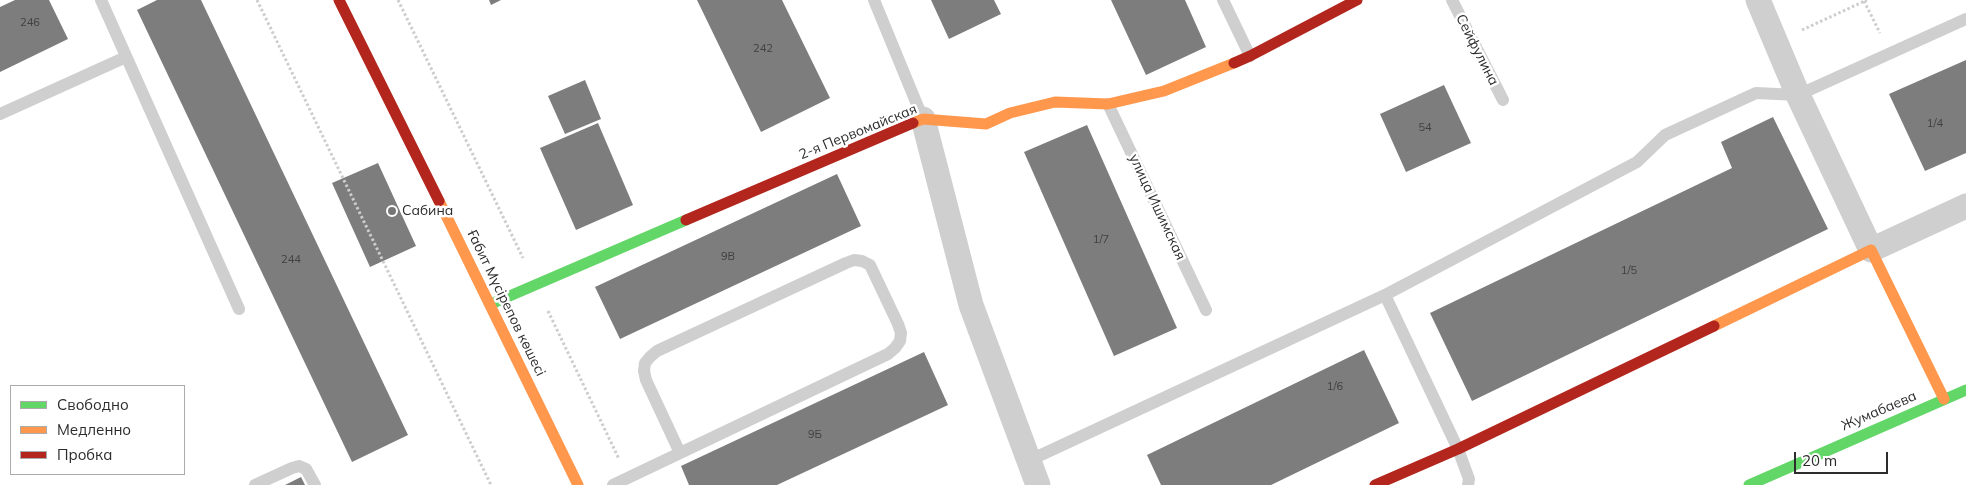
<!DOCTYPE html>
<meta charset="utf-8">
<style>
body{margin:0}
#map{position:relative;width:1966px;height:485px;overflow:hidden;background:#fff;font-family:Mulish,sans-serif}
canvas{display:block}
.legend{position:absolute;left:10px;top:385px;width:175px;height:90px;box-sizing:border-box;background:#fff;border:1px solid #ababab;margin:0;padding:6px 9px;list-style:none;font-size:15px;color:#2c2c2c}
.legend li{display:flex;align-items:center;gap:10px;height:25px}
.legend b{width:25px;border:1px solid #ababab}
.scale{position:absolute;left:1794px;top:452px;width:94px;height:22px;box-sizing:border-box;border:2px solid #2c2c2c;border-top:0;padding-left:6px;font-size:15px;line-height:18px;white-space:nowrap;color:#2c2c2c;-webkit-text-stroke:4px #fff;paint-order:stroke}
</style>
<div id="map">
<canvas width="1966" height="485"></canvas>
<ul class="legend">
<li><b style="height:6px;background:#63d668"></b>Свободно</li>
<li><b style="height:6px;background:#ff974d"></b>Медленно</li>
<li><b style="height:6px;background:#b3261e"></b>Пробка</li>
</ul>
<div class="scale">20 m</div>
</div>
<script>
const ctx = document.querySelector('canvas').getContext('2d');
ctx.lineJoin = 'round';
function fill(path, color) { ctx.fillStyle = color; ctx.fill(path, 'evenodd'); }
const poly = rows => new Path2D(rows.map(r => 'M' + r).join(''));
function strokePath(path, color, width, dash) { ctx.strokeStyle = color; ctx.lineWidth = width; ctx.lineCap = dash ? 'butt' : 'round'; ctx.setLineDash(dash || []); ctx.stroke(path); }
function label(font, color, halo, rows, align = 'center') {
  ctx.font = font + ' Mulish,sans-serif'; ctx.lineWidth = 5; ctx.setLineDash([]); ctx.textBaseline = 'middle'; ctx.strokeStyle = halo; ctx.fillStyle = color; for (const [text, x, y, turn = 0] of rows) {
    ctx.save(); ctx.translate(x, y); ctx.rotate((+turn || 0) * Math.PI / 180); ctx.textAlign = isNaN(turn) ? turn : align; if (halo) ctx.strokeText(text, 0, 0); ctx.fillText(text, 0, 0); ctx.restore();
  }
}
const building = poly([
 [15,0,49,0,68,39,0,72,0,7],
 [157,0,201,0,408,435,352,462,137,10],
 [489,0,501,0,491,5],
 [697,0,782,0,830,98,761,132],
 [931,0,994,0,1001,14,949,39],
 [1111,0,1185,0,1206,47,1146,75],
 [1966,60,1966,153,1925,171,1889,94],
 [585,80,601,119,565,134,548,96],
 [1444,85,1471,143,1406,172,1380,114],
 [1773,117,1828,229,1472,401,1430,313,1732,168,1721,142],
 [598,123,633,205,576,230,540,148],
 [1087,125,1177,328,1114,356,1024,152],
 [378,163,416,246,370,267,332,183],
 [837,174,861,226,620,339,595,287],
 [1364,350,1399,423,1271,485,1161,485,1147,455],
 [924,352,948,405,777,485,689,485,681,466],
 [301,477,305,485,285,485]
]);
const path = poly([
 [257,0,491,485],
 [398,0,523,258],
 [1864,1,1880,33],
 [1802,30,1867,0],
 [548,311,619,459]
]);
const lane = poly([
 [101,0,239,309],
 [874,0,923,119],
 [1223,0,1250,56],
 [1452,0,1503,100],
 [1108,104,1206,310],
 [0,114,126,57],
 [1385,295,1458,449,1469,479,1468,485],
 [1028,461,1385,295,1637,162,1665,135,1756,93,1798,95,1966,19],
 [255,485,292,468,299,466,306,469,315,485],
 [613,485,888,354,895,348,900,341,901,333,898,324,870,265,862,261,854,260,846,263,657,351,650,357,645,363,644,371,646,380,680,453]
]);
const street = poly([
 [1758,0,1798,95,1871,250,1966,206],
 [923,119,971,305,1038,485]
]);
const fast = poly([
 [491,304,686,220],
 [1749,485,1966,390]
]);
const slow = poly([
 [913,123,923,119,986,124,1010,113,1055,102,1108,104,1164,91,1234,63],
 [439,201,578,485],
 [1714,326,1871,250,1944,399]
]);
const jam = poly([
 [339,0,439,201],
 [1234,63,1250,56,1357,0],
 [686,220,913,123],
 [1375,485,1458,449,1714,326]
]);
const markers = [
 [392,211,5,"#767676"]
];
const numberNames = [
 ["246",30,23],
 ["242",763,49],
 ["1/4",1935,124],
 ["54",1425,128],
 ["1/7",1101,240],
 ["9В",728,257],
 ["244",291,260],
 ["1/5",1629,271],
 ["1/6",1335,387],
 ["9Б",815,435]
];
const streetNames = [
 ["Сейфулина",1477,50,63],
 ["2-я Первомайская",858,132,-22],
 ["улица Ишимская",1157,207,65],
 ["Ғабит Мүсірепов көшесі",506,303,64],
 ["Жумабаева",1879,411,-23]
];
const poiNames = [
 ["Сабина",402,211]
];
fill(building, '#7d7d7d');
strokePath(path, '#cdcdcd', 3, [2.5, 2.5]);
strokePath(lane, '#cfcfcf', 12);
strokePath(street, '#cfcfcf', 25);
strokePath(fast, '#63d668', 11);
strokePath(slow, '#ff974d', 11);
strokePath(jam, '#b3261e', 11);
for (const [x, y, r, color] of markers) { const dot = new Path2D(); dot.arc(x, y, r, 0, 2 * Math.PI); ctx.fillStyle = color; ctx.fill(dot); strokePath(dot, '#fff', 2); }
label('11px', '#404040', null, numberNames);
label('14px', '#2c2c2c', '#fff', streetNames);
label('14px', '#2c2c2c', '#fff', poiNames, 'left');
</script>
